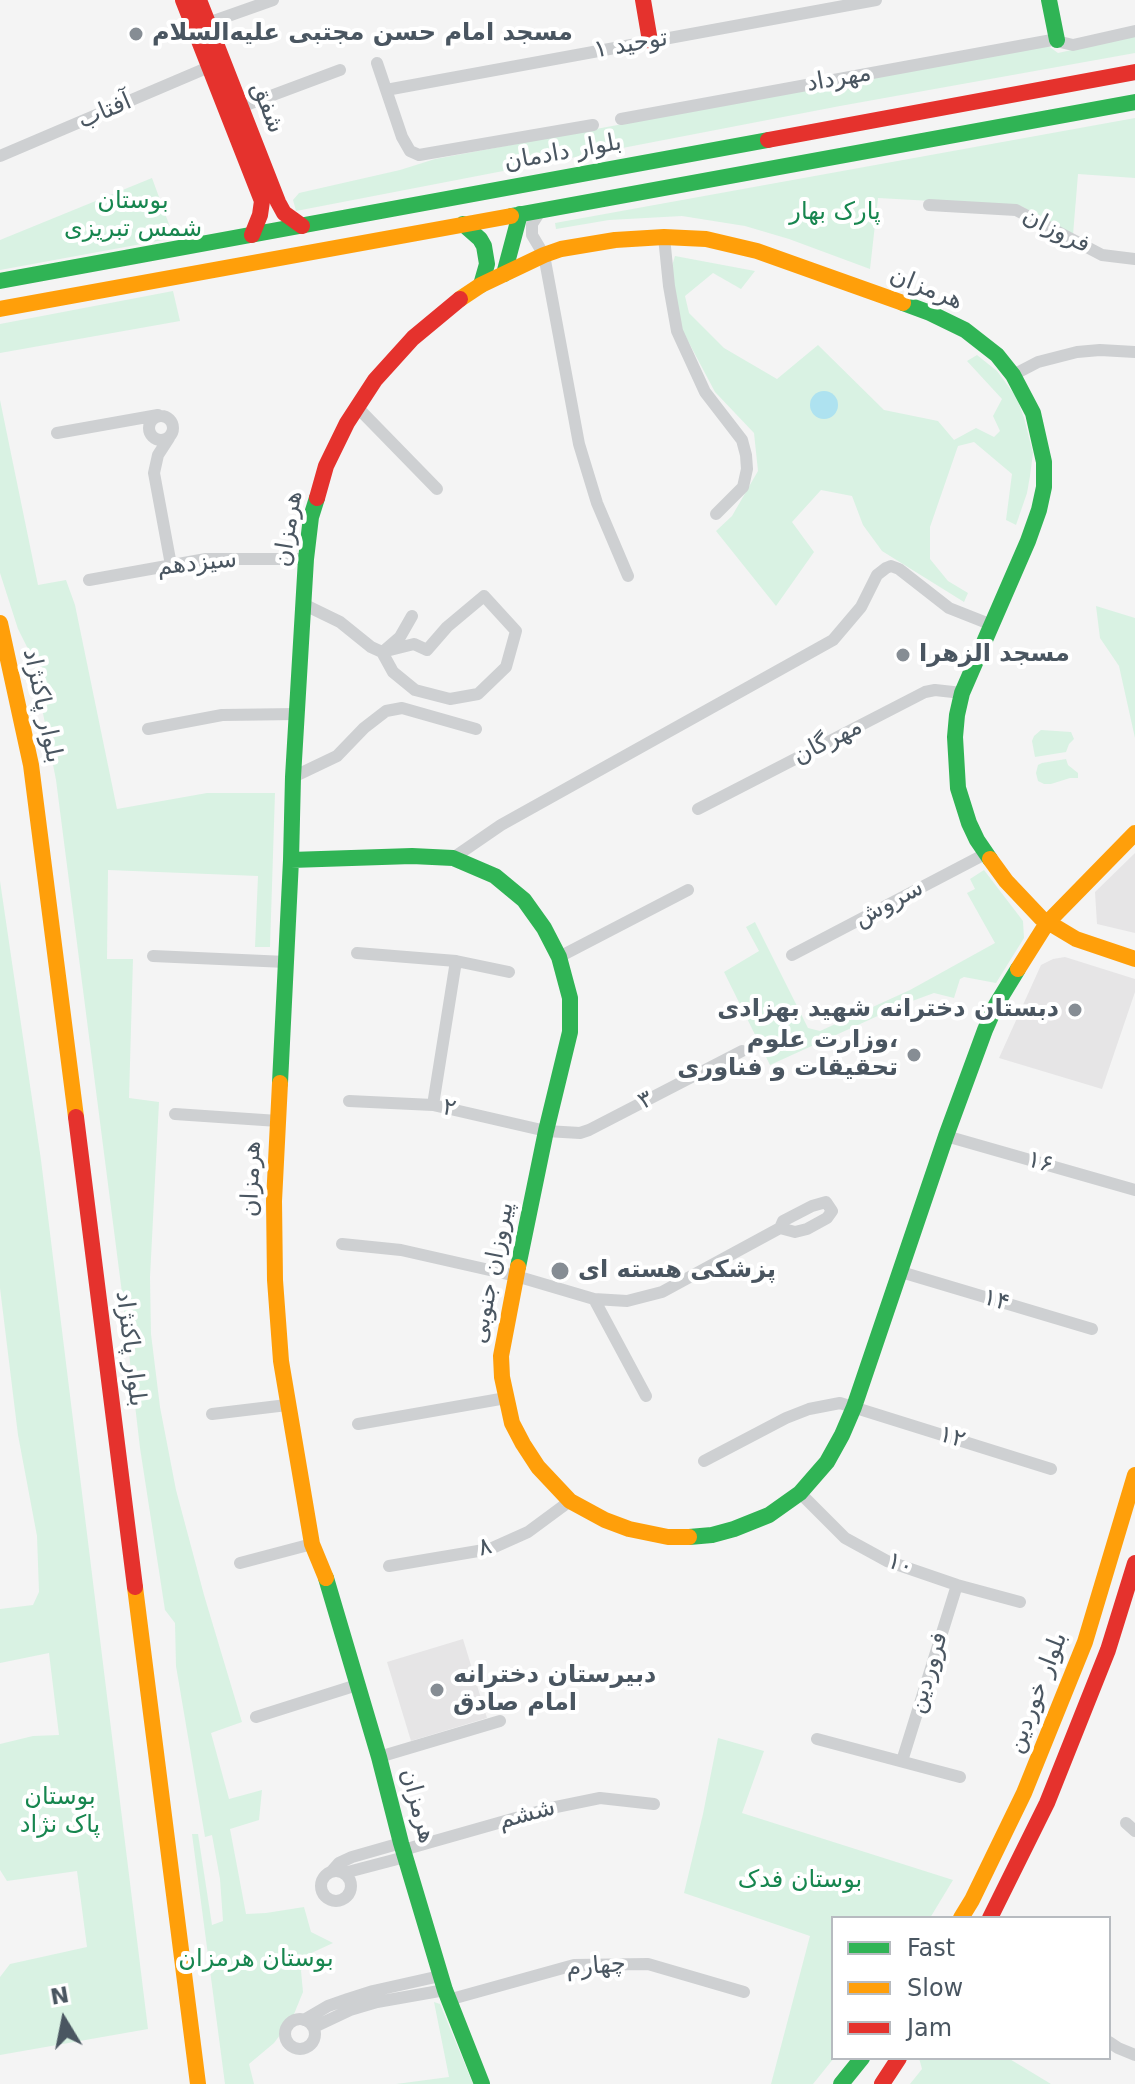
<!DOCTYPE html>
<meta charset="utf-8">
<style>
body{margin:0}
#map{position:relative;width:1135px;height:2084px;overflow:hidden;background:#f4f4f4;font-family:"DejaVu Sans",sans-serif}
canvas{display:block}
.legend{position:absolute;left:831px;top:1916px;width:280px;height:144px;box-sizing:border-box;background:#fff;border:2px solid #b7bbc0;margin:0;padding:10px 14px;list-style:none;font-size:24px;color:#4a5661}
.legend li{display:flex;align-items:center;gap:16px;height:40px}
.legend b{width:40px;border:2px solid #b7bbc0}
.north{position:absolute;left:24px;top:1980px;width:80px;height:80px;-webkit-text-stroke:6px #fff;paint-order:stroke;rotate:350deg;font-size:22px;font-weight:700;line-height:32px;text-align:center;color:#4a5661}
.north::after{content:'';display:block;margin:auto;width:28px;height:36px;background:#4a5661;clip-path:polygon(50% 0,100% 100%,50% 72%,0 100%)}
</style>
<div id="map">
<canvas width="1135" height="2084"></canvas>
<ul class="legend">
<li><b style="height:10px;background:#30b455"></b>Fast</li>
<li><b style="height:10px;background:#ff9f0a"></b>Slow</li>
<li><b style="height:10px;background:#e5322d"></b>Jam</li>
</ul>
<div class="north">N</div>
</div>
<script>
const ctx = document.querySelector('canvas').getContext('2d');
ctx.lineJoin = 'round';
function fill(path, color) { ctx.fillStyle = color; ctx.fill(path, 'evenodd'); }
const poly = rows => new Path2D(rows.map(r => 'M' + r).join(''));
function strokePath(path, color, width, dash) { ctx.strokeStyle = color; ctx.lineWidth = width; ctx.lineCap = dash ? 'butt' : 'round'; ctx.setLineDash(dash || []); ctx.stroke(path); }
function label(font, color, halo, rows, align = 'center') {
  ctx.font = font + ' "DejaVu Sans","Noto Sans Arabic",sans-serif'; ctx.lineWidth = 8; ctx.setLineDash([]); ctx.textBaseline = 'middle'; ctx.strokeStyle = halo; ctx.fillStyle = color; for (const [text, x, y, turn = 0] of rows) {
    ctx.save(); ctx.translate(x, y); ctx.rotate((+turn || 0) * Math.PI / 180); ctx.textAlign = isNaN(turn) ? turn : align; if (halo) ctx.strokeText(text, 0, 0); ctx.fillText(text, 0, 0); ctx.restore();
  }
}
const education = poly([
 [1135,853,1135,933,1097,924,1095,892],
 [1065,957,1135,979,1135,992,1102,1089,999,1058,1041,965,1053,959],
 [463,1639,487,1718,411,1741,387,1662]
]);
const green = poly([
 [1135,36,1135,53,840,106,296,211,293,200,299,193,400,170,435,159,1047,45,1058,53],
 [1135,118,1135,178,1078,174,1073,235,1021,206,878,198,870,269,789,239,745,226,682,216,609,220,556,229,555,223],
 [152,178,174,238,0,270,0,240],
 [675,256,755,271,741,289,713,273,685,296,689,313,724,348,777,379,818,345,884,410,938,421,954,440,976,428,994,437,1000,431,993,416,1002,399,967,361,977,355,997,371,1017,398,1024,418,1033,453,1030,476,1027,493,1016,525,1006,520,1012,474,974,442,958,446,930,527,930,559,948,581,968,593,964,602,882,551,863,525,852,496,821,490,792,522,814,552,776,606,716,531,732,516,758,471,754,433,715,392,679,324,671,269],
 [173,291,180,321,0,353,0,324],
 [0,400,38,585,66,580,75,605,117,809,207,793,275,793,270,947,255,947,258,876,108,870,107,959,133,959,129,1098,159,1102,150,1277,151,1334,160,1407,176,1490,204,1595,242,1722,211,1733,229,1799,262,1790,259,1820,230,1829,246,1914,266,1913,304,1907,311,1932,333,1943,307,1955,301,1971,303,1992,292,2019,274,2043,249,2064,254,2084,225,2084,192,1834,198,1834,212,1925,223,1921,220,1879,212,1835,205,1837,176,1666,175,1623,165,1610,140,1448,122,1293,56,780,32,657,18,629,0,573],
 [1096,606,1135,618,1135,738,1119,666,1100,638],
 [1041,730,1071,732,1074,739,1069,744,1066,752,1035,757,1032,741,1034,736],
 [1066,759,1068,765,1078,773,1078,778,1070,778,1051,784,1044,784,1038,781,1036,773,1038,765,1042,763],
 [984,870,1023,921,1024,938,996,983,964,977,960,979,954,998,934,993,904,1004,770,1065,724,972,759,951,746,927,755,922,808,1028,820,1031,910,990,995,943,967,893,975,889,970,879],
 [0,881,41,1160,148,2029,0,2055,0,1977,10,1964,87,1947,77,1871,7,1881,0,1870,0,1744,33,1736,59,1735,49,1653,0,1663,0,1609,33,1605,39,1592,37,1536,18,1435,0,1288],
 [718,1738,764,1751,742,1813,953,1880,930,1918,833,1918,834,2058,813,2084,771,2084,810,1936,684,1893,703,1814],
 [434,2002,440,2004,473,2084,396,2084,449,2077],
 [919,2058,1008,2058,1051,2084,910,2084,922,2069]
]);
const water = poly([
 '810 405a14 14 0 1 1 28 0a14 14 0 1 1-28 0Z'
]);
const street = poly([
 [208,23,273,0],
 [377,63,402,137,410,151,419,155,593,125],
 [386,90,876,0],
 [241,107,340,70],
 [621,119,1052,40,1073,45,1135,31],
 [0,156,209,67],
 [929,205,1016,210,1102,255,1135,259],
 [541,210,532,224,532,235,544,255,579,444,597,503,628,576],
 [664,237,669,286,677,331,705,392,742,440,746,455,747,469,743,487,716,514],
 [1013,375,1038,362,1077,352,1100,350,1135,352],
 [357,407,437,489],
 '149 428a12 12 0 1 1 24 0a12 12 0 1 1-24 0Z',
 [57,433,158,415],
 [169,438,158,455,154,473,171,565],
 [89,580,206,559,306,559],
 [303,604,340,622,371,647,382,652,414,644,427,650,447,627,484,596,516,631,506,667,478,694,450,699,415,690,393,672,382,652],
 [385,650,400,637,412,616],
 [148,729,222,715,297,714],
 [293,777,337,756,364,728,386,711,402,708,476,729],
 [698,809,925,692,935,690,962,693],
 [453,858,501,825,833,640,861,607,877,575,886,568,891,566,899,569,949,608,992,625],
 [357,953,456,961,509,972],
 [792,955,987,853],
 [153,956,286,962],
 [559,957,688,890],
 [349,1101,433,1105,546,1131,580,1133,589,1130,742,1051],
 [433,1105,456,961],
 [175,1114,278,1121],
 [946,1136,1135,1190],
 [342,1244,401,1250,516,1276,594,1299,627,1301,662,1292,780,1228,783,1221,812,1206,826,1202,832,1211,827,1218,807,1229,795,1232,780,1228],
 [901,1272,1092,1329],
 [594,1299,646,1396],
 [212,1414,287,1405],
 [358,1424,506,1398],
 [704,1461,786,1418,809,1409,840,1403,1051,1469],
 [800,1493,845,1538,887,1561,957,1585,1020,1602],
 [240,1563,312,1544],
 [389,1566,490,1549,528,1532,570,1501],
 [256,1717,357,1685],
 [817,1739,960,1777],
 [379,1757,500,1721],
 [902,1761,957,1585],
 [1126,1823,1135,1831],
 [403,1850,551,1808,600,1798,654,1804],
 '321 1886a15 15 0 1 1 30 0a15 15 0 1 1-30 0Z',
 [332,1871,339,1863,352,1857,401,1843],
 [344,1873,405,1857],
 [448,2000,574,1965,648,1964,744,1992],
 '285 2034a15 15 0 1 1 30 0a15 15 0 1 1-30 0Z',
 [304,2020,328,2006,348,1999,373,1991,440,1976],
 [314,2027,350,2010,377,2002,445,1990],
 [1109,2042,1118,2048,1135,2055]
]);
const fast = poly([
 [1049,0,1057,40],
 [511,216,1135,102],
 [463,224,480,239,484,246,487,264,481,285],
 [504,274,520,214],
 [0,281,768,140],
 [903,303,930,313,965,330,997,355,1013,375,1033,413,1044,462,1044,487,1039,510,1028,541,962,693,957,715,955,737,958,788,969,823,977,840,990,859],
 [291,860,412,856,453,858,495,876,524,900,544,928,559,957,570,998,570,1032,546,1131,518,1267],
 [280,1083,291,860,293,777,306,559,311,517,317,498],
 [689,1537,712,1535,734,1529,769,1515,800,1493,827,1462,842,1435,854,1407,946,1136,985,1030,996,1005,1018,969],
 [326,1578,379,1757,401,1843,445,1990,482,2084],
 [841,2084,862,2058]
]);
const slow = poly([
 [460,299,481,285,544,255,561,249,615,240,664,237,706,239,757,251,903,303],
 [0,309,511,216],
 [0,623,31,765,76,1117],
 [990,859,1006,881,1041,918,1076,939,1135,959],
 [1018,969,1047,923,1135,833],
 [280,1083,274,1201,275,1280,281,1361,312,1544,326,1578],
 [518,1267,501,1356,502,1377,512,1423,523,1444,538,1467,570,1501,605,1520,629,1529,668,1537,689,1537],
 [135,1587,198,2084],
 [961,1918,972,1900,1024,1793,1085,1642,1135,1475]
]);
const jam = poly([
 [183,0,262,201,260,215,252,235],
 [199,0,278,202,284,213,302,226],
 [643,0,650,41],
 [768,140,1135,72],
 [317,498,326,466,347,423,375,380,413,338,460,299],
 [76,1117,135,1587],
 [990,1918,1047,1803,1108,1650,1135,1563],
 [882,2084,899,2058]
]);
const markers = [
 [136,34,8,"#868d94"],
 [903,655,8,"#868d94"],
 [1075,1010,8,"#868d94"],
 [914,1055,8,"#868d94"],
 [560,1271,10,"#868d94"],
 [437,1690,8,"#868d94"]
];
const poiNames = [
 ["مسجد امام حسن مجتبی علیه‌السلام",152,34],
 ["مسجد الزهرا",919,655],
 ["دبستان دخترانه شهید بهزادی",1059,1010,"right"],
 ["وزارت علوم،",898,1041,"right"],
 ["تحقیقات و فناوری",898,1069,"right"],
 ["پزشکی هسته ای",578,1271],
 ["دبیرستان دخترانه",453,1676],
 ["امام صادق",453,1704]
];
const streetNames = [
 ["توحید ۱",631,45,-10],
 ["مهرداد",839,79,-10],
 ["شفق",267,108,69],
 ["آفتاب",105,112,-23],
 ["بلوار دادمان",563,153,-10],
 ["فروزان",1056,231,27],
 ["هرمزان",926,289,22],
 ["هرمزان",289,529,-81],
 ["سیزدهم",197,564,-6],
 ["بلوار پاکنژاد",42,706,78],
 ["مهرگان",828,742,-27],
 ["سروش",889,904,-28],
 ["۳",646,1101,-27],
 ["۲",449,1109,12],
 ["۱۶",1040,1163,16],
 ["هرمزان",252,1179,-88],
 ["پیروزان جنوبی",493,1273,-79],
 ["۱۴",996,1301,17],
 ["بلوار پاکنژاد",130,1349,83],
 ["۱۲",952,1438,17],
 ["۸",485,1548,-15],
 ["۱۰",900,1565,21],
 ["فروردین",929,1673,-73],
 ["بلوار خوردین",1038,1693,-69],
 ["هرمزان",417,1806,75],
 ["ششم",527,1815,-15],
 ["چهارم",596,1967,-5]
];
const parkNames = [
 ["بوستان",133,202],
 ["شمس تبریزی",133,230],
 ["پارک بهار",835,213],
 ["بوستان",60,1798],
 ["پاک نژاد",60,1826],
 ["بوستان فدک",800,1881],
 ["بوستان هرمزان",256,1960]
];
fill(education, '#e6e5e6');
fill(green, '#d9f2e3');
fill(water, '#aee2f0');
strokePath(street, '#ced0d2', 12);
strokePath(fast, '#30b455', 16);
strokePath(slow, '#ff9f0a', 16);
strokePath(jam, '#e5322d', 16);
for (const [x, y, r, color] of markers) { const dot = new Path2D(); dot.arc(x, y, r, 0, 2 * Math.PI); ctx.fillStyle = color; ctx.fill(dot); strokePath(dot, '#fff', 3); }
label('bold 24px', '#4a5661', '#fff', poiNames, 'left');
label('24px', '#4a5661', '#fff', streetNames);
label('24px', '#17864f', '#fff', parkNames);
</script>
